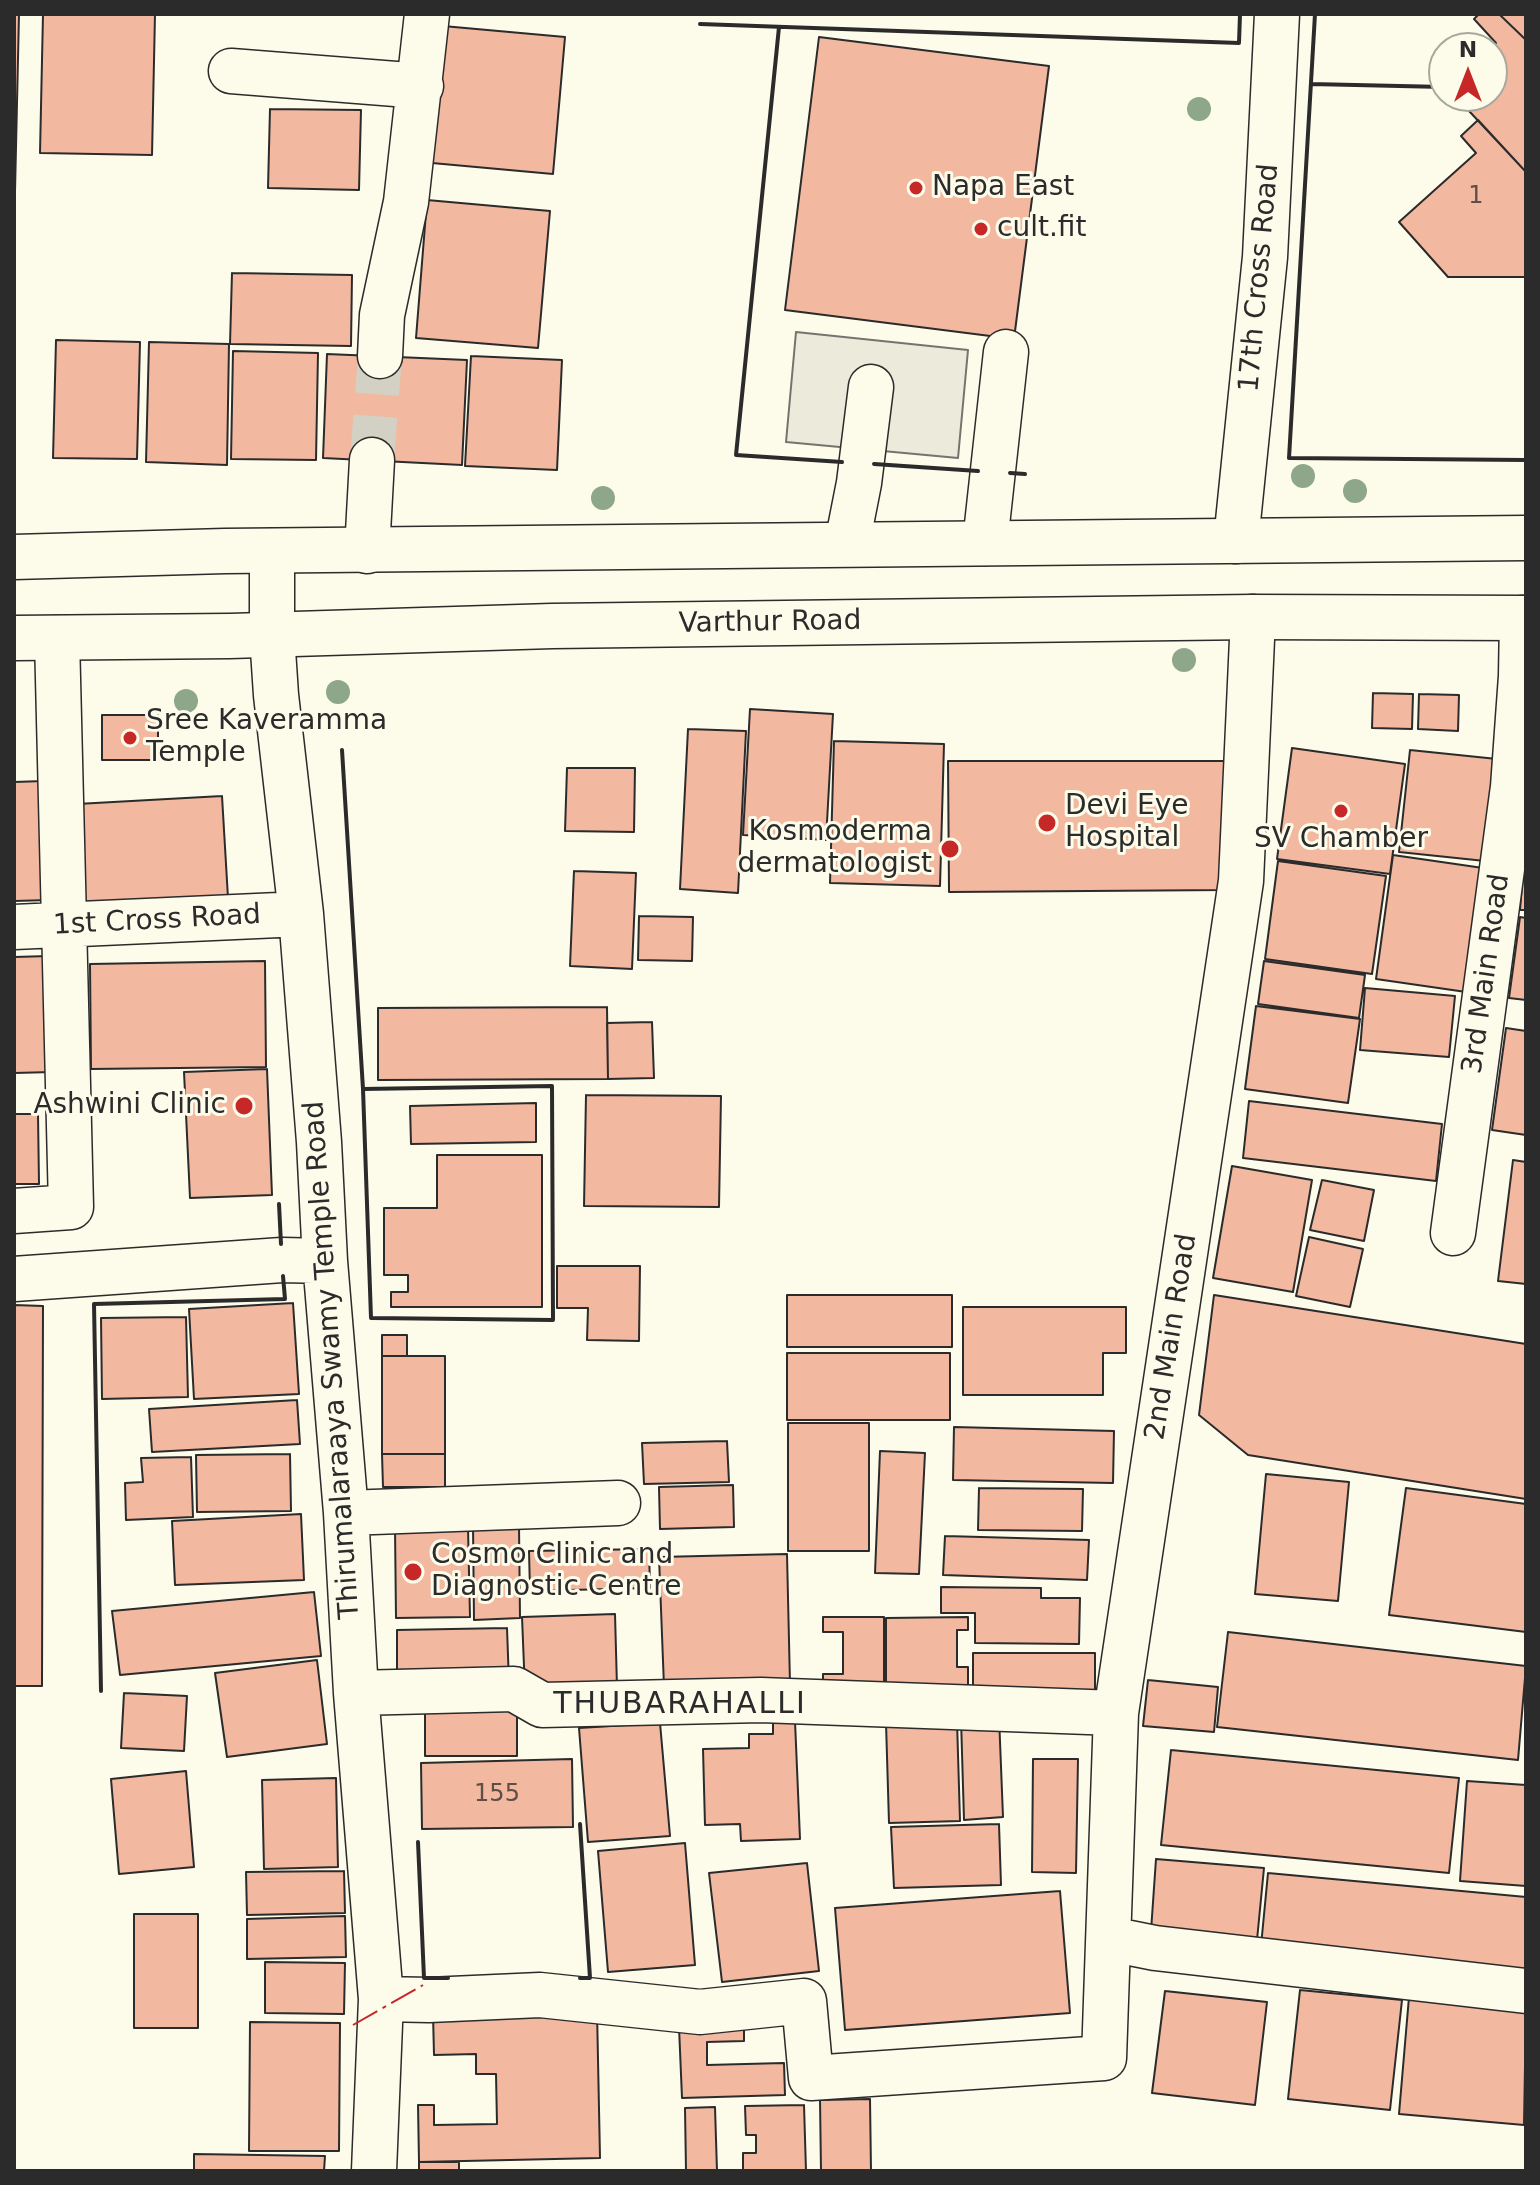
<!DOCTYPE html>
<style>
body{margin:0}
#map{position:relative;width:1540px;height:2185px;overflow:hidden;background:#fdfbea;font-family:"DejaVu Sans",sans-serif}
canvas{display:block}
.frame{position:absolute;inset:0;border:16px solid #2b2b2b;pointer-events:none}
.north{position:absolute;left:1428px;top:32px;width:80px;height:80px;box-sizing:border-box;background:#fdfbea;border:2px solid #a9a89e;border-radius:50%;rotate:0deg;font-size:22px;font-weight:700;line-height:32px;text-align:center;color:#2b2b2b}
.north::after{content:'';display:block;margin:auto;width:28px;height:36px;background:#c62828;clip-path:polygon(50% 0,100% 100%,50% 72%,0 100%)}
</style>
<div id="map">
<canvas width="1540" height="2185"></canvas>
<div class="frame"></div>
<div class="north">N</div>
</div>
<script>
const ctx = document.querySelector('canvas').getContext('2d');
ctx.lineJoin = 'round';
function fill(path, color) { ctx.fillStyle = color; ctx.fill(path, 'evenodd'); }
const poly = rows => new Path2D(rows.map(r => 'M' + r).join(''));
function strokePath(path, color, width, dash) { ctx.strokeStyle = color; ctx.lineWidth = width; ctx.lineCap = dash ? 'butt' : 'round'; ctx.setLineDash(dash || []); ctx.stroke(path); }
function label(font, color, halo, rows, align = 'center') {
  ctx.font = font + ' "DejaVu Sans",sans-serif'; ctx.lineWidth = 6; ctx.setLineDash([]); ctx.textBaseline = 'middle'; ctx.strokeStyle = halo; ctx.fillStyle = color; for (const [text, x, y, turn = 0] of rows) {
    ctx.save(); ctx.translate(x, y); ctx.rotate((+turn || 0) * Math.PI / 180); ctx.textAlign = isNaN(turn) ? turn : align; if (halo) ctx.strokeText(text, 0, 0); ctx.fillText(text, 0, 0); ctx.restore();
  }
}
const parking = poly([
 [796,332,968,350,958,458,786,442,796,332]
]);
const building = poly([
 [14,14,19,14,14,236,14,14],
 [43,14,155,14,152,155,40,153,43,14],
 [1479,14,1499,14,1526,40,1526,172,1455,96,1492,96,1490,48,1496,43,1474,19,1479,14],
 [1499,14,1526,14,1526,40,1499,14],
 [443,26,565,37,553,174,432,163,443,26],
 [819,37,1049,66,1014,339,785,310,819,37],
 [270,109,361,110,359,190,268,188,270,109],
 [1478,120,1526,172,1526,277,1448,277,1399,222,1476,153,1461,136,1478,120],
 [427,200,550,211,538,348,416,338,427,200],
 [232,273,352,275,351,346,230,344,232,273],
 [56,340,140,342,137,459,53,458,56,340],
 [149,342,229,344,227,465,146,462,149,342],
 [233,351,318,353,316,460,231,459,233,351],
 [327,354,467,360,462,465,323,458,327,354],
 [471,356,562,360,557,470,465,466,471,356],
 [1373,693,1413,694,1412,729,1372,728,1373,693],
 [1419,694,1459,695,1458,731,1418,729,1419,694],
 [750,709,833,714,826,840,743,835,750,709],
 [102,715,158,715,158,760,102,760,102,715],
 [688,729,746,731,738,893,680,889,688,729],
 [834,741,944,744,940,886,830,883,834,741],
 [1292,748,1405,764,1390,874,1277,859,1292,748],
 [1410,750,1497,759,1485,861,1399,852,1410,750],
 [948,761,1226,761,1227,890,949,892,948,761],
 [567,768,635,768,634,832,565,831,567,768],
 [44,781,49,900,14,901,14,782,44,781],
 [222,796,228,898,83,907,77,804,222,796],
 [1526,837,1526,910,1520,910,1526,837],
 [1393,855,1490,869,1473,993,1376,979,1393,855],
 [1278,861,1386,876,1372,974,1265,959,1278,861],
 [574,871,636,873,632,969,570,966,574,871],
 [639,916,693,917,692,961,638,960,639,916],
 [1520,917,1526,918,1526,1000,1509,998,1520,917],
 [49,956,53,1072,14,1073,14,957,49,956],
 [265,961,266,1067,91,1069,90,964,265,961],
 [1264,961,1365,975,1359,1018,1258,1004,1264,961],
 [1365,988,1455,996,1449,1057,1360,1050,1365,988],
 [1256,1006,1360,1019,1348,1103,1245,1089,1256,1006],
 [607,1007,608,1079,378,1080,378,1008,607,1007],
 [652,1022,654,1078,608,1079,607,1023,652,1022],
 [1506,1028,1526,1031,1526,1135,1492,1130,1506,1028],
 [267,1069,272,1195,190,1198,184,1072,267,1069],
 [586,1095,721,1096,719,1207,584,1206,586,1095],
 [1249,1101,1442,1124,1436,1181,1243,1158,1249,1101],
 [536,1103,536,1142,411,1144,410,1106,536,1103],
 [14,1114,38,1114,39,1184,14,1184,14,1114],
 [437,1155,542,1155,542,1307,391,1307,391,1292,408,1292,408,1275,384,1275,384,1208,437,1208,437,1155],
 [1513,1160,1526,1162,1526,1284,1498,1281,1513,1160],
 [1232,1166,1312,1180,1293,1292,1213,1278,1232,1166],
 [1322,1180,1374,1190,1364,1241,1310,1230,1322,1180],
 [1309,1237,1363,1249,1350,1307,1296,1296,1309,1237],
 [557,1266,640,1266,639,1341,587,1340,588,1308,557,1308,557,1266],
 [787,1295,952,1295,952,1347,787,1347,787,1295],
 [1214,1295,1526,1344,1526,1499,1248,1455,1199,1415,1214,1295],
 [293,1303,299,1394,194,1399,189,1309,293,1303],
 [14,1305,43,1306,42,1686,14,1686,14,1305],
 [963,1307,1126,1307,1126,1353,1103,1353,1103,1395,963,1395,963,1307],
 [186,1317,188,1397,102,1399,101,1318,186,1317],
 [382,1335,407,1335,407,1356,382,1356,382,1335],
 [787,1353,950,1353,950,1420,787,1420,787,1353],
 [382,1356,445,1356,445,1454,382,1454,382,1356],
 [297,1400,300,1444,152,1452,149,1409,297,1400],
 [788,1423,869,1423,869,1551,788,1551,788,1423],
 [954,1427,1114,1431,1113,1483,953,1480,954,1427],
 [727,1441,729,1482,644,1484,642,1443,727,1441],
 [880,1451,925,1453,919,1574,875,1573,880,1451],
 [290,1454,291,1511,197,1512,196,1455,290,1454],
 [382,1454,445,1454,445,1487,383,1487,382,1454],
 [191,1457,193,1517,126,1520,125,1483,143,1482,141,1458,191,1457],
 [1266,1474,1349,1482,1338,1601,1255,1594,1266,1474],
 [733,1485,734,1527,660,1529,659,1487,733,1485],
 [979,1488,1083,1489,1082,1531,978,1530,979,1488],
 [1406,1488,1526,1504,1526,1632,1389,1615,1406,1488],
 [301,1514,304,1580,175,1585,172,1521,301,1514],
 [473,1525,519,1525,520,1618,474,1620,473,1525],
 [468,1527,470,1617,396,1618,395,1528,468,1527],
 [945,1536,1089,1540,1087,1580,943,1575,945,1536],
 [649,1549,650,1588,530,1591,529,1551,649,1549],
 [787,1554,790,1684,664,1687,659,1557,787,1554],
 [941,1587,1041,1588,1041,1598,1080,1598,1079,1644,975,1643,975,1613,941,1613,941,1587],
 [314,1592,321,1656,120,1675,112,1611,314,1592],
 [615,1614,617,1687,525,1691,522,1617,615,1614],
 [823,1617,884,1617,884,1692,823,1692,823,1674,843,1674,843,1632,823,1632,823,1617],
 [968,1617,968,1630,957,1630,957,1667,968,1667,968,1693,886,1693,886,1618,968,1617],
 [507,1628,509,1683,397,1684,397,1630,507,1628],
 [1228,1632,1526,1666,1518,1760,1217,1727,1228,1632],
 [973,1653,1095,1653,1095,1707,973,1707,973,1653],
 [317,1660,327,1744,227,1757,215,1673,317,1660],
 [1148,1680,1218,1687,1214,1732,1143,1726,1148,1680],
 [124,1693,187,1696,184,1751,121,1748,124,1693],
 [425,1694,517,1694,517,1756,425,1756,425,1694],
 [999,1716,1003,1817,964,1820,961,1719,999,1716],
 [773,1721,795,1721,800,1839,741,1841,740,1824,705,1825,703,1749,749,1748,749,1734,773,1734,773,1721],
 [957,1721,960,1821,889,1823,886,1723,957,1721],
 [660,1723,670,1836,588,1842,579,1728,660,1723],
 [1171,1750,1459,1778,1449,1873,1161,1845,1171,1750],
 [572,1759,573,1827,422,1829,421,1763,572,1759],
 [1033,1759,1078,1759,1076,1873,1032,1872,1033,1759],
 [186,1771,194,1867,119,1874,111,1779,186,1771],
 [336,1778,338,1867,264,1869,262,1780,336,1778],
 [1467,1781,1526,1785,1526,1886,1460,1881,1467,1781],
 [999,1824,1001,1885,894,1888,891,1827,999,1824],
 [685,1843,695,1965,608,1972,598,1851,685,1843],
 [1156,1859,1264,1868,1257,1940,1151,1931,1156,1859],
 [807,1863,819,1971,722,1982,709,1873,807,1863],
 [344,1871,345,1913,247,1915,246,1872,344,1871],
 [1268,1873,1526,1897,1526,1971,1261,1946,1268,1873],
 [1060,1891,1070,2013,845,2030,835,1908,1060,1891],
 [134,1914,198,1914,198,2028,134,2028,134,1914],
 [345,1916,346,1957,247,1959,247,1919,345,1916],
 [265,1962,345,1963,344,2014,265,2013,265,1962],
 [1300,1990,1402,2000,1390,2110,1288,2099,1300,1990],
 [1165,1991,1267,2002,1255,2105,1152,2093,1165,1991],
 [1409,1997,1526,2006,1524,2125,1399,2114,1409,1997],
 [597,2010,600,2158,419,2162,418,2105,434,2105,434,2125,497,2124,496,2074,476,2074,476,2054,434,2055,433,2014,597,2010],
 [250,2022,340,2023,339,2151,249,2151,250,2022],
 [744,2025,744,2041,707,2042,707,2065,784,2063,785,2095,682,2098,679,2027,744,2025],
 [870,2099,871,2171,821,2171,820,2100,870,2099],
 [804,2105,806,2171,723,2171,743,2170,743,2153,756,2153,756,2135,746,2135,745,2106,804,2105],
 [715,2107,717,2171,686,2171,685,2108,715,2107],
 [194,2154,325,2156,324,2171,194,2171,194,2154],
 [419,2162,459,2162,459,2171,419,2171,419,2162]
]);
const minorTunnel = poly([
 [372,460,380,356]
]);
const minor = poly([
 [231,71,421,86],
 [380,356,382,315,406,202,427,14],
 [1236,541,1265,257,1277,14],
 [985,543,1006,352],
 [847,544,859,483,871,387],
 [272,551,272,635,276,695,301,914,319,1142,325,1261,346,1513,356,1693,381,1999,374,2171],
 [367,551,372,460],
 [14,927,301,914],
 [14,1211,71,1207,57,638],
 [1453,1233,1513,787,1521,676,1522,618],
 [14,1279,282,1260,325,1261],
 [346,1513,618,1503],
 [356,1693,514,1689,542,1705,761,1700,1116,1713],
 [1110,1939,1155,1948,1526,1991],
 [381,1999,429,2000,540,1995,700,2012,804,2001,811,2078,1104,2058,1116,1713,1241,881,1253,617]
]);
const major = poly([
 [14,557,225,551,1526,538],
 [14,638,230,636,552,626,1253,617,1526,618]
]);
const wall = poly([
 [1315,14,1289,458,1526,460],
 [700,24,1239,43,1240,14],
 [779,27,736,455,842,462],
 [1311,84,1444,87],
 [874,464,978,471],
 [1010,473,1025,474],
 [342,750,363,1089,371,1318,553,1320,552,1086,363,1089],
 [279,1204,281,1244],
 [101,1691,94,1304,285,1299,283,1276],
 [580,1824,590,1978,580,1978],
 [418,1842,424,1978,448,1978]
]);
const power = poly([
 [353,2025,423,1985]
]);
const trees = [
 [1199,109],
 [1303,476],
 [1355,491],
 [603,498],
 [1184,660],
 [338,692],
 [186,701]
];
const markers = [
 [916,188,8,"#c62828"],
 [981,229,8,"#c62828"],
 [130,738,8,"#c62828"],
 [1341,811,8,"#c62828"],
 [1047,823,10,"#c62828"],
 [950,849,10,"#c62828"],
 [244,1106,10,"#c62828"],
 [413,1572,10,"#c62828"]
];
const numberNames = [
 ["1",1476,197],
 ["155",497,1795]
];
const poiNames = [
 ["Napa East",932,188],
 ["cult.fit",997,229],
 ["Sree Kaveramma",146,722],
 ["Temple",146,754],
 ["Devi Eye",1065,807],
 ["Hospital",1065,839],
 ["Kosmoderma",932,833,"right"],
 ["dermatologist",932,865,"right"],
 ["SV Chamber",1341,840,"center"],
 ["Ashwini Clinic",226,1106,"right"],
 ["Cosmo Clinic and",431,1556],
 ["Diagnostic Centre",431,1588]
];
const streetNames = [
 ["17th Cross Road",1260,278,-85],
 ["Varthur Road",770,623,-1],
 ["1st Cross Road",157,921,-3],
 ["3rd Main Road",1487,974,-82],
 ["2nd Main Road",1172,1337,-81],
 ["Thirumalaraaya Swamy Temple Road",333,1360,-94]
];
const neighbourhoodNames = [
 ["THUBARAHALLI",680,1705]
];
fill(parking, '#eceadb');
strokePath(parking, '#74746e', 2);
fill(building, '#f2b8a0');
strokePath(building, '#2b2b2b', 2);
strokePath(minorTunnel, '#d3d1c4', 44, [44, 22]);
strokePath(minor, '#2b2b2b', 47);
strokePath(major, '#2b2b2b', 47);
strokePath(minor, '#fdfbea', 44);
strokePath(major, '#fdfbea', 44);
strokePath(wall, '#2b2b2b', 4);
strokePath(power, '#c62828', 2, [28, 6, 4, 6]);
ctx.fillStyle = '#8ea78a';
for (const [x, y] of trees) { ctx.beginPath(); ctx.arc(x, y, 12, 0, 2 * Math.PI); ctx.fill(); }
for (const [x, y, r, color] of markers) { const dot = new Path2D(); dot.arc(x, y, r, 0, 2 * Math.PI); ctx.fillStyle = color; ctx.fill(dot); strokePath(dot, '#fdfbea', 3); }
label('24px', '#5d4e48', null, numberNames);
label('28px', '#2b2b2b', '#fdfbea', poiNames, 'left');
label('28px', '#2b2b2b', '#fdfbea', streetNames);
ctx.letterSpacing = '2px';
label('30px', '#2b2b2b', '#fdfbea', neighbourhoodNames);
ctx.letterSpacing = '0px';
</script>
